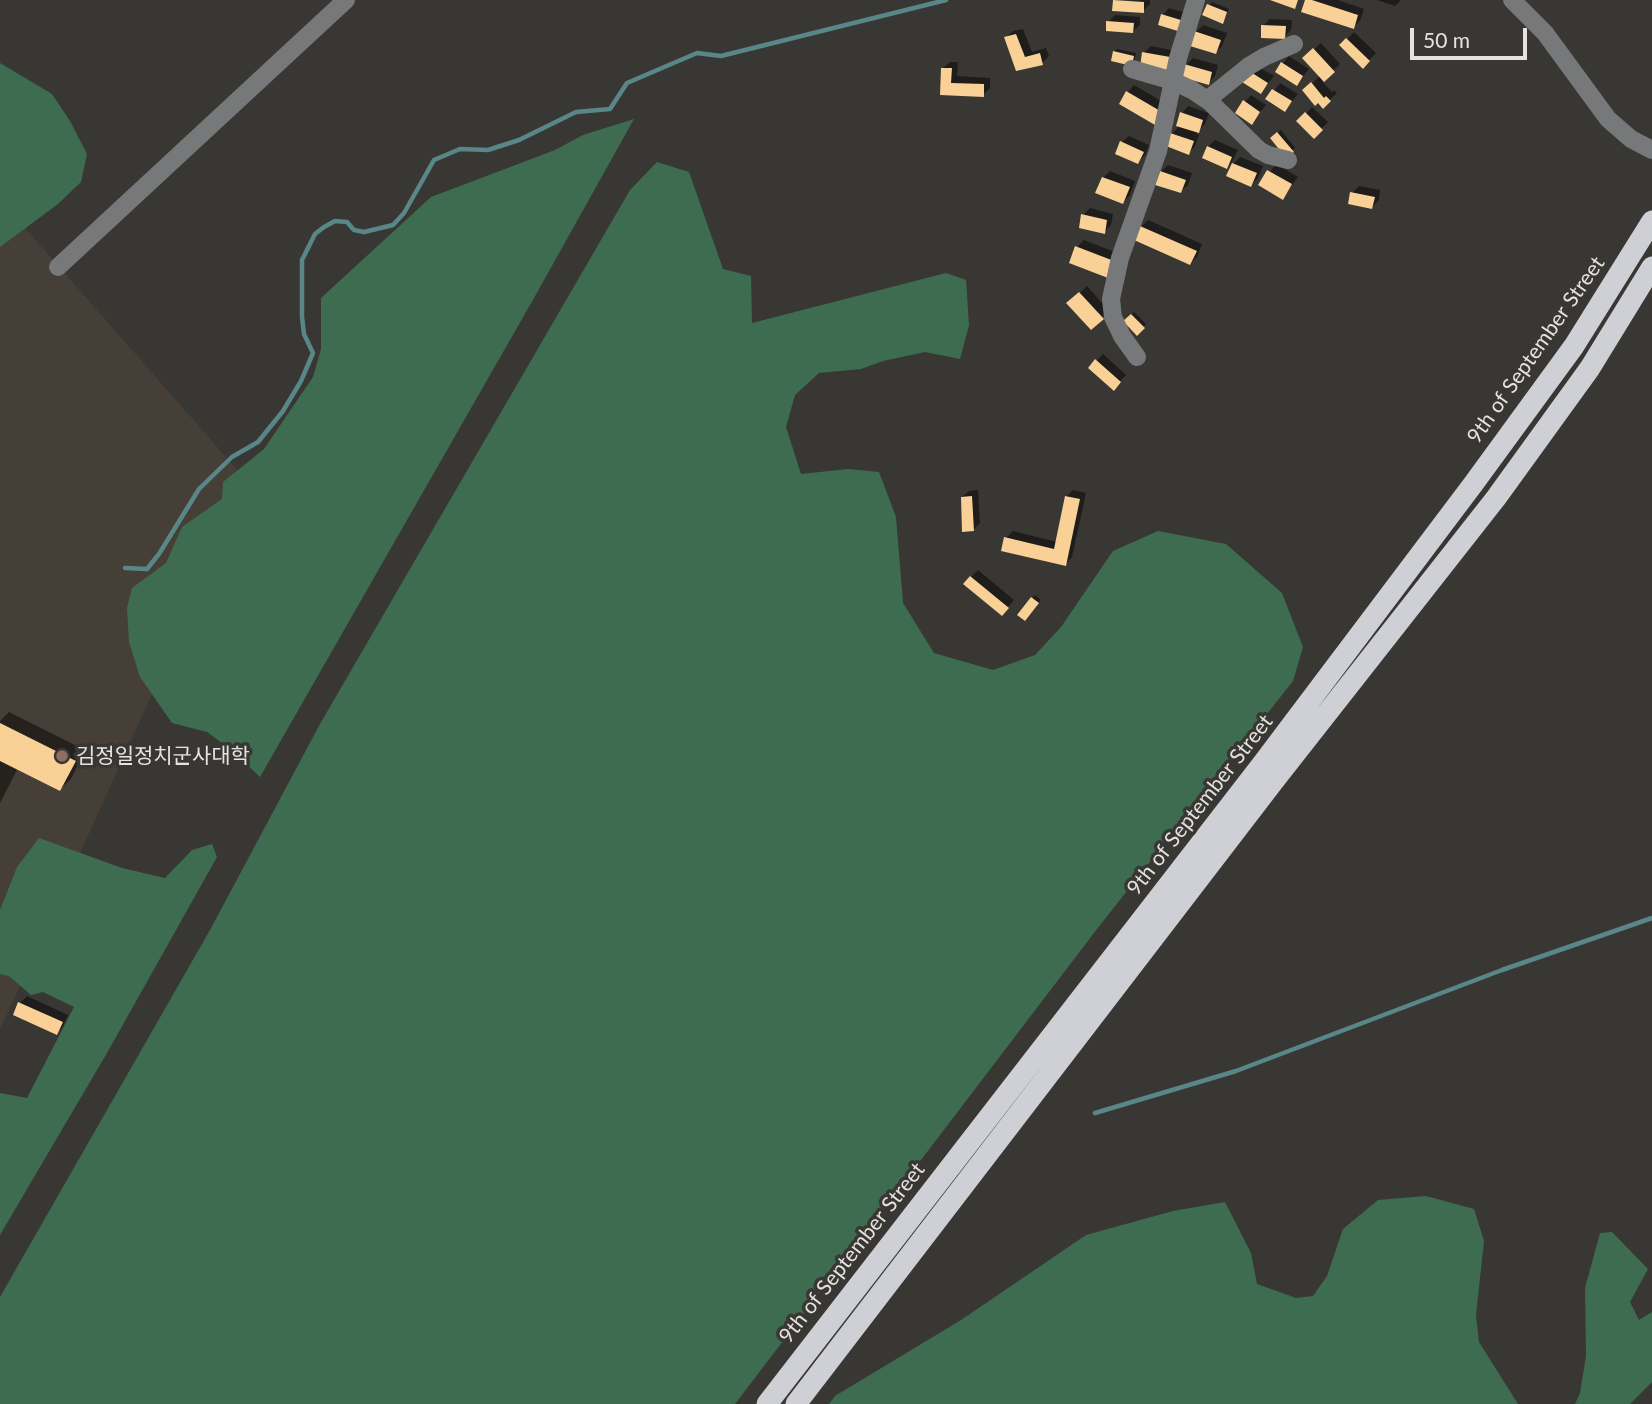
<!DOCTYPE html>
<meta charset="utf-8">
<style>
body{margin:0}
#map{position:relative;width:1652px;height:1404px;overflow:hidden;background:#393734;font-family:Lato,sans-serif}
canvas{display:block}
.scale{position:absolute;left:1410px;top:28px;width:117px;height:32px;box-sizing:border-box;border:4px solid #e5e3e1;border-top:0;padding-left:9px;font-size:21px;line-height:24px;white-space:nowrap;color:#e5e3e1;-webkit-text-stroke:5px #393734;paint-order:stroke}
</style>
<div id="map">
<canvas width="1652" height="1404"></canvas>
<div class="scale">50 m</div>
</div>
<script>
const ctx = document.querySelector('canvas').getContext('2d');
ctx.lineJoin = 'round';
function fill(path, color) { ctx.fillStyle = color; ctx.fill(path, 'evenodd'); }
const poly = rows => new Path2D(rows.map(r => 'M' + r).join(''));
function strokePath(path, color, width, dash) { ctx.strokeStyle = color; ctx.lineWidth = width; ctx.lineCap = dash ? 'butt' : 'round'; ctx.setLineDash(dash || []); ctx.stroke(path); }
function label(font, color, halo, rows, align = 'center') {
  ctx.font = font + ' Lato,"Noto Sans KR",sans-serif'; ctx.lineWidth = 7; ctx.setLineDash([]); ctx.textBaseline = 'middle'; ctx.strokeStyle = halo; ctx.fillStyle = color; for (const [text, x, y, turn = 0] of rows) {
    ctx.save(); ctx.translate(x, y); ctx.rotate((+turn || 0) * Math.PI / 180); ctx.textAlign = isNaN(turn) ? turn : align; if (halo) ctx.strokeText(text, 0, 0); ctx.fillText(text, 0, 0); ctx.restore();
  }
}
const built = poly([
 [10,211,248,482,0,1030,0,212]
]);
const green = poly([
 [0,63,52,94,70,121,87,154,81,182,58,204,0,247],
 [634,119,534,298,260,777,233,751,207,732,172,723,140,677,129,642,127,608,132,588,166,563,182,527,222,499,223,482,264,449,313,377,321,349,321,298,431,197,555,150,583,135],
 [657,162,689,172,723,269,751,276,752,323,946,273,966,280,969,325,960,359,925,352,883,361,861,369,819,373,795,395,786,427,801,474,848,469,879,472,896,517,903,603,934,653,993,670,1035,655,1061,627,1113,551,1158,531,1226,544,1282,593,1303,647,1293,681,1097,929,735,1404,0,1404,0,1297,210,930,320,724,630,190],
 [39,838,122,868,165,878,192,850,212,844,217,857,107,1053,0,1235,0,1093,27,1098,74,1007,43,992,31,995,9,976,0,974,0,910,17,867],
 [1426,1196,1474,1209,1484,1241,1476,1315,1479,1342,1518,1404,829,1404,835,1396,961,1320,1086,1235,1173,1211,1225,1202,1251,1253,1257,1284,1296,1298,1313,1296,1327,1276,1343,1229,1378,1200],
 [1612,1232,1648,1269,1630,1302,1639,1320,1652,1312,1652,1382,1630,1404,1575,1404,1580,1393,1586,1356,1585,1288,1600,1233]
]);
const shadow = poly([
 [1150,0,1150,4,1143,11,1115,1],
 [1307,0,1338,0,1364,9,1360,21,1353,27],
 [1377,0,1401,0,1395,6],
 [1212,2,1229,9,1222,22,1205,14],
 [1169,8,1190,14,1187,23,1163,15],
 [1115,15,1140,17,1140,25,1133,31,1108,22],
 [1270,19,1292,20,1291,30,1284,37,1263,26],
 [1203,25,1227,33,1222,46,1216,52,1196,32],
 [1023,29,1032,52,1046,48,1049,56,1042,63,1018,69,1006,38,1013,31],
 [1354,32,1376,53,1363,66,1341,45],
 [1321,43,1340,64,1322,81,1332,92,1334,90,1337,93,1323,106,1304,91,1320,76,1305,58],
 [1151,46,1176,51,1173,63,1144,53],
 [1117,49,1136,53,1134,61,1132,64,1114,52],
 [1289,56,1309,69,1297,84,1277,71],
 [1193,58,1218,65,1215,76,1208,83,1186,65],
 [950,62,958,62,957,76,990,78,990,88,983,95,942,93,943,68],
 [1257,66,1274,76,1261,92,1250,72],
 [1280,83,1298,94,1285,110,1268,99],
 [1134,85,1168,105,1161,116,1128,92],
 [1251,95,1266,105,1251,123,1245,102],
 [1188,106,1209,113,1205,124,1196,133,1199,135,1195,146,1189,153,1172,134,1180,125,1182,113],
 [1312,107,1328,122,1314,136,1299,121],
 [1281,130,1295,148,1286,155,1272,138],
 [1129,136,1149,145,1145,155,1138,162,1122,142],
 [1215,140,1238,150,1233,160,1227,167,1208,147],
 [1240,157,1263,166,1258,178,1251,185,1233,164],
 [1276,164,1298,177,1283,197,1261,184],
 [1168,165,1192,173,1188,185,1181,191,1161,172],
 [1110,171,1135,181,1130,195,1123,202,1103,178],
 [1359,186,1380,190,1379,200,1372,207,1352,193],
 [1090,208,1113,214,1111,225,1104,232,1083,215],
 [1148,220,1202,244,1197,257,1190,263,1141,227],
 [1084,240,1120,254,1114,270,1071,262,1077,247],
 [1087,286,1109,311,1091,328,1069,303],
 [1134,312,1146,324,1137,333,1125,321],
 [1103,354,1126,375,1113,388,1090,368],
 [978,490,980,523,973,530,962,497,969,491],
 [1073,490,1086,493,1072,557,1066,564,1006,538,1013,531,1057,542,1066,497],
 [978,570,1014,600,1002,614,971,577],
 [1035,595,1041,600,1028,616,1020,615],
 [9,712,85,750,71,779,60,789,18,768,0,803,0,721],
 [27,996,68,1015,63,1026,56,1033,15,1014,20,1003]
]);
const stream = poly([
 [125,568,147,569,159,554,199,489,232,457,258,442,283,411,301,381,313,353,304,334,302,317,302,260,315,234,324,227,335,221,347,222,354,230,364,232,393,225,404,213,434,160,460,149,488,150,519,140,576,112,610,109,627,83,697,53,721,56,946,0],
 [1095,1113,1236,1071,1502,970,1652,918]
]);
const building = poly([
 [1113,0,1144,2,1144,13,1112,11],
 [1270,0,1298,0,1295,9],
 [1305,0,1312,0,1358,15,1354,29,1301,12],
 [1207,4,1227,12,1223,24,1202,15],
 [1161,14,1184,21,1181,32,1158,25],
 [1106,21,1134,23,1133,33,1106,31],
 [1261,25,1286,26,1285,39,1261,38],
 [1194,31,1221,40,1216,54,1190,46],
 [1016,34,1025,57,1040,53,1043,65,1016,71,1004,37],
 [1346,38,1370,61,1363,69,1339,45],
 [1313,48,1335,72,1324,82,1302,58],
 [1113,51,1134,56,1132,66,1111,61],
 [1142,52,1170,57,1167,72,1140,67],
 [1281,62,1303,76,1297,86,1275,72],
 [1184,64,1212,72,1209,85,1181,77],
 [941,68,952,68,951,83,984,84,984,97,940,95],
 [1249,71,1268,83,1261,94,1242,82],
 [1311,82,1324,98,1326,96,1331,101,1323,109,1318,103,1315,106,1302,90],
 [1272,89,1292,101,1285,112,1265,99],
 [1126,91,1162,112,1155,125,1119,104],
 [1243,100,1260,112,1252,125,1235,113],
 [1180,112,1203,120,1199,133,1176,126],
 [1305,112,1323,130,1314,139,1296,121],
 [1277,132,1294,152,1286,158,1270,138],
 [1170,133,1194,141,1189,155,1166,146],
 [1120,141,1144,152,1138,164,1115,154],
 [1207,146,1232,157,1227,169,1202,158],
 [1232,163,1257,173,1251,187,1226,176],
 [1267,170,1292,184,1283,200,1258,185],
 [1160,171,1186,180,1181,193,1155,185],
 [1102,177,1130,187,1123,204,1095,193],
 [1350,192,1375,197,1372,209,1348,204],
 [1081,214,1107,220,1105,234,1079,228],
 [1140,226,1197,251,1190,265,1134,240],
 [1075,246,1114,261,1108,278,1069,263],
 [1079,292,1104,319,1091,330,1066,303],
 [1131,314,1145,328,1137,336,1123,321],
 [1095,359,1121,382,1114,391,1088,368],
 [972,496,974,531,962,532,961,497],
 [1065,496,1080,499,1066,566,1001,551,1004,537,1054,549],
 [970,576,1009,608,1002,616,963,584],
 [1031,597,1039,603,1025,621,1017,615],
 [0,723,76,761,60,791,0,761],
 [18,1002,63,1022,57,1035,13,1015]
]);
const minor = poly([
 [1512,0,1545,33,1608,119,1631,139,1652,150],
 [1132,69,1173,81,1192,90,1210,102,1259,150,1268,155,1288,160],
 [1207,100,1249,66,1264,57,1294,44],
 [58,267,346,0],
 [1137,357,1122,336,1113,317,1111,299,1120,258,1158,151,1178,58,1196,0]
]);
const highway = poly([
 [767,1404,1263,763,1474,483,1574,346,1652,221],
 [796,1404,1273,782,1496,498,1590,368,1652,267]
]);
const markers = [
 [62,756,7,"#8d6e63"]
];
const streetNames = [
 ["9th of September Street",1536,350,-55],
 ["9th of September Street",1200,805,-52],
 ["9th of September Street",852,1253,-52]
];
const poiNames = [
 ["김정일정치군사대학",76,756]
];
fill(built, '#463f37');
fill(green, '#3e6c51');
fill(shadow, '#0007');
strokePath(stream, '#598788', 4.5);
fill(building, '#f9d096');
strokePath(minor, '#777879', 18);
strokePath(highway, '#ced0d5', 21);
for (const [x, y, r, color] of markers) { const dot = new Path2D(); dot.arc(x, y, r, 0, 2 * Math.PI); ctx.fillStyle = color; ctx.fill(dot); strokePath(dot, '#393734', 2.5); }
label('21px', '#e5e3e1', '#393734', streetNames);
label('21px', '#e5e3e1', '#393734', poiNames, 'left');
</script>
